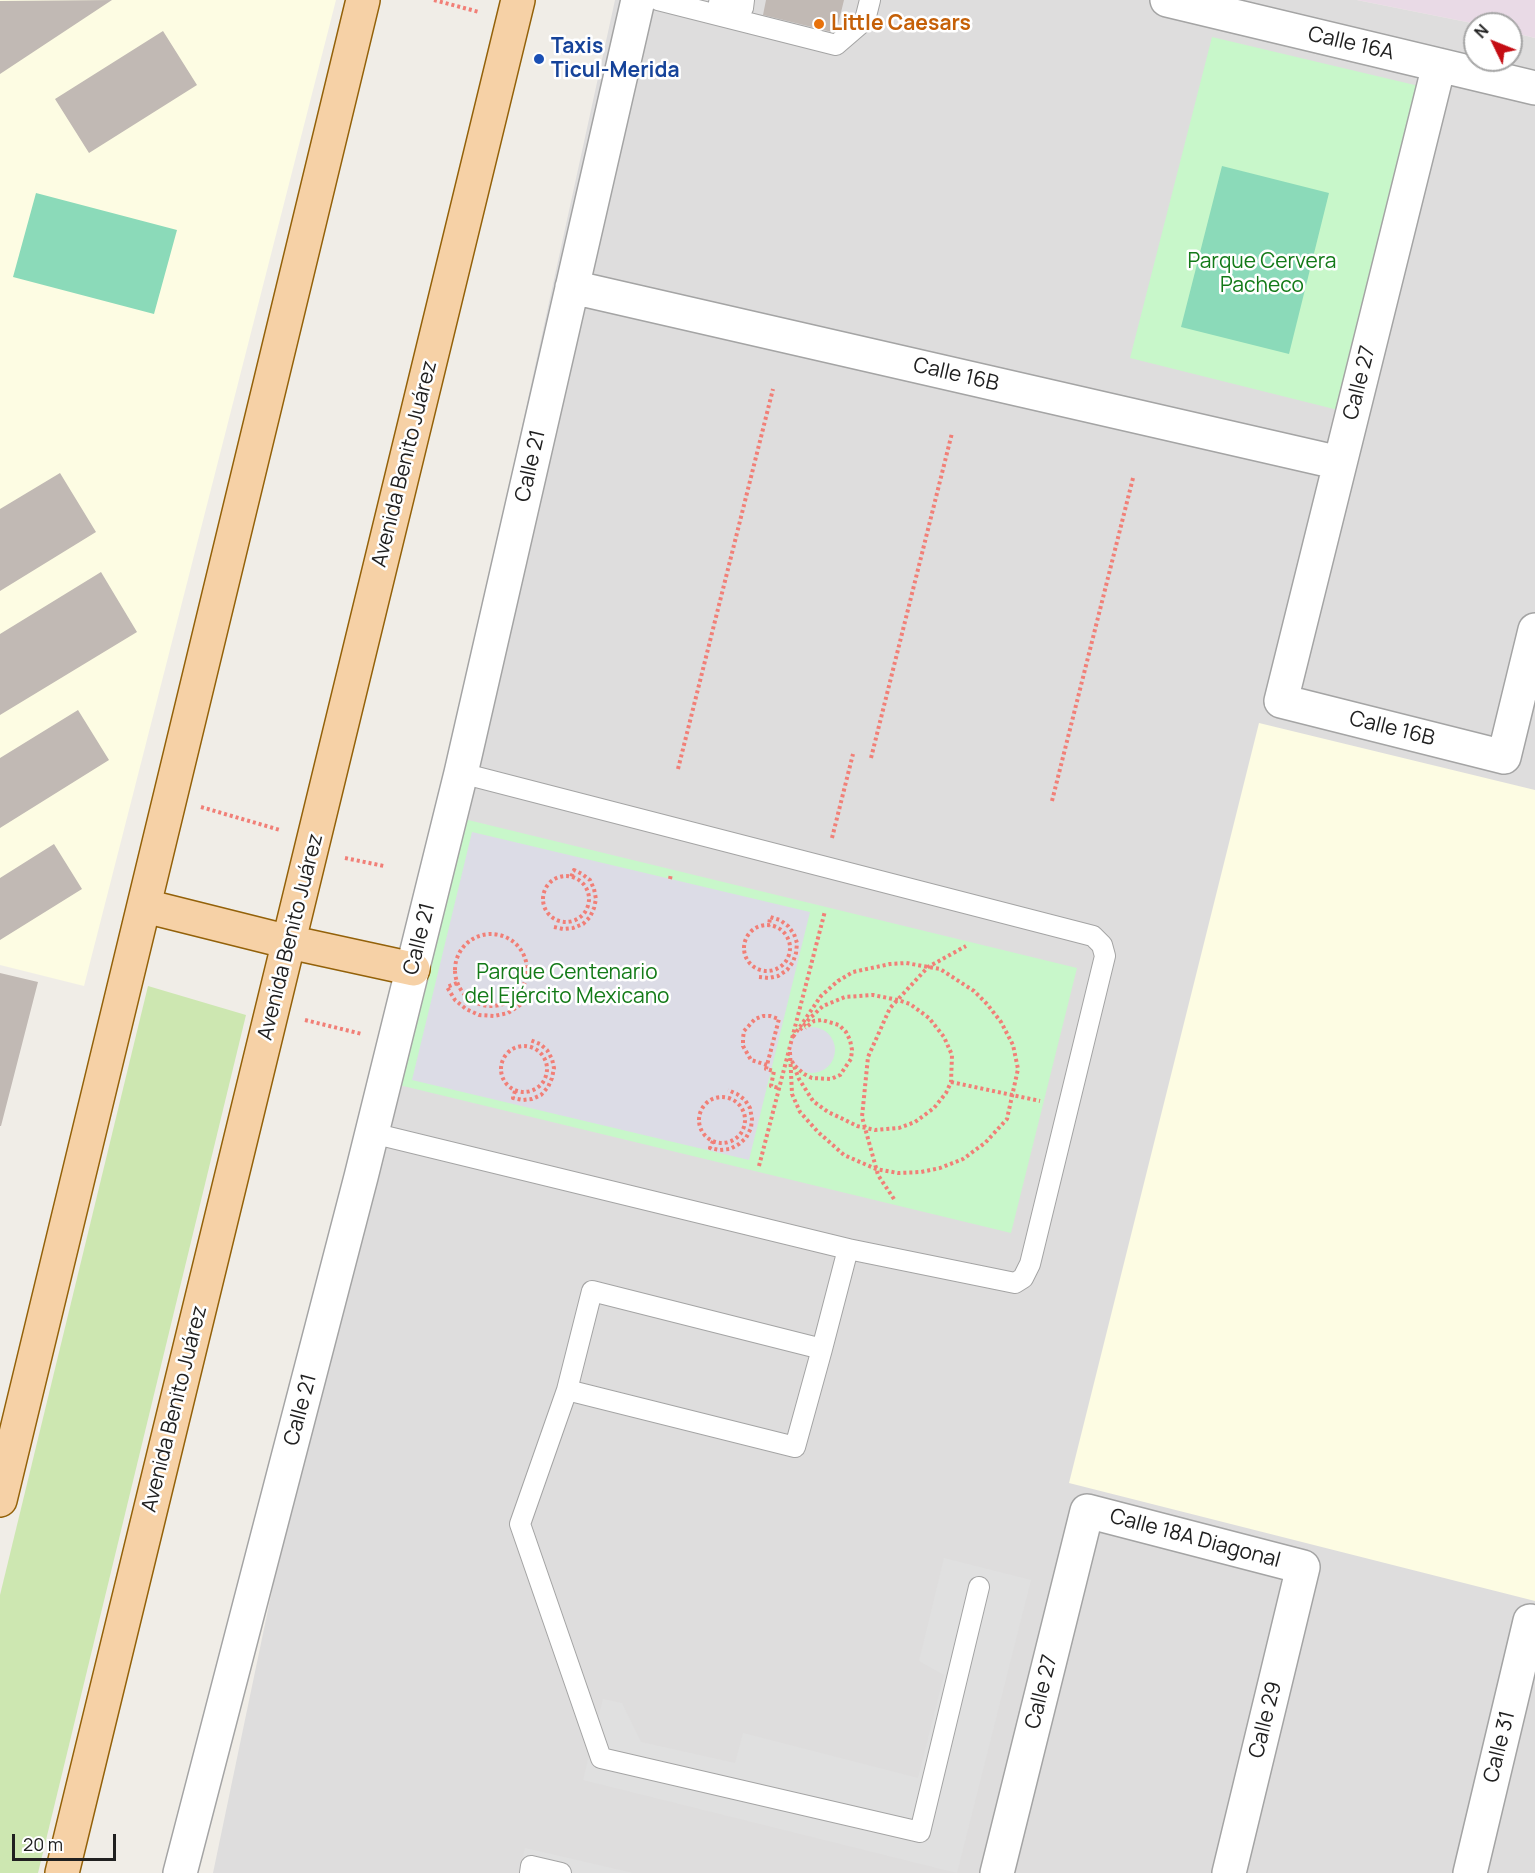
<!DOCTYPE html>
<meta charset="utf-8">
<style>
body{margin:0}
#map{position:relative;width:1535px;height:1873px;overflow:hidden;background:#f0ede7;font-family:Manrope,sans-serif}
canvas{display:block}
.north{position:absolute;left:1463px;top:12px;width:60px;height:60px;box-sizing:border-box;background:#fff;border:2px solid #a6a6a6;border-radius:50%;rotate:313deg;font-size:16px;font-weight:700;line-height:24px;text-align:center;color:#202020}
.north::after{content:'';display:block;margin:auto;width:21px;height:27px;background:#c40d13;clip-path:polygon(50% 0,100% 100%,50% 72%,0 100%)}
.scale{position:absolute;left:12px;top:1834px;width:104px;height:27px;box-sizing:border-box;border:3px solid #202020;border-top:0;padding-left:8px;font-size:18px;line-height:21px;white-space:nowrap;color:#202020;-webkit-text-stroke:4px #fff;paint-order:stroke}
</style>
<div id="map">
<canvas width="1535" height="1873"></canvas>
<div class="north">N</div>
<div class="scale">20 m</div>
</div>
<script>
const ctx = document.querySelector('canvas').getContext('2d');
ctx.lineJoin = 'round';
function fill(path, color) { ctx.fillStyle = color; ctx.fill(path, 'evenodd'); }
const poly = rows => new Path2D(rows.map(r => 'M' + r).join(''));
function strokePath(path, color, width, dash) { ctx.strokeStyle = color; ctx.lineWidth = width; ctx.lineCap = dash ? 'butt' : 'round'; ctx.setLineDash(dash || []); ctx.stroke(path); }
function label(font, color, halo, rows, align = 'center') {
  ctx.font = font + ' Manrope,sans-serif'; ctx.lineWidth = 5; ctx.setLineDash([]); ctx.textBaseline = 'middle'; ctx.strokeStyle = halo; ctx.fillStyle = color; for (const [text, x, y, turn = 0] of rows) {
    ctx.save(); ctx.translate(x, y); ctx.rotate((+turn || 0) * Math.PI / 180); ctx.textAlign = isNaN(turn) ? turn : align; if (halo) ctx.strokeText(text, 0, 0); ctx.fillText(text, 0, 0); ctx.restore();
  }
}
const residential = poly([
 [615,0,1357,0,1477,24,1475,24,1475,60,1511,60,1511,32,1535,38,1535,1873,213,1873,364,1150]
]);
const industrial = poly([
 [1357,0,1535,0,1535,38,1511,32,1511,24,1477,24]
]);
const education = poly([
 [0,0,336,0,84,986,0,965],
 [1259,723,1535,790,1535,1601,1069,1483]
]);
const grass = poly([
 [148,986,246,1015,38,1873,0,1873,0,1595]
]);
const park = poly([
 [1212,37,1419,86,1338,410,1130,358],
 [464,819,1077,968,1011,1233,399,1085]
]);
const pitch = poly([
 [1222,166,1329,193,1289,354,1181,327],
 [36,193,177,230,154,314,13,277]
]);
const parking = poly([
 [944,1558,1031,1580,957,1873,583,1780,603,1699,622,1703,641,1742,735,1763,743,1733,918,1778,944,1675,919,1661],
 [525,1848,633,1873,519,1873]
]);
const plaza = poly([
 [472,832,810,912,749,1160,412,1080],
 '789 1050a23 23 0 1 1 46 0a23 23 0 1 1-46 0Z'
]);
const building = poly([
 [112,0,0,74,0,1],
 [766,0,844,0,836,33,763,15],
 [163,31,197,85,89,153,55,99],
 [60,473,96,532,0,591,0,509],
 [101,572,137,632,0,715,0,634],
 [78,710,109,760,0,828,0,758],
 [54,844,82,889,0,940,0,878],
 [0,973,38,982,1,1126,0,1126]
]);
const path = poly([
 [434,0,479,12],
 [871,758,952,433],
 [678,769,773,389],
 [1052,801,1133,478],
 [201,807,280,830],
 [832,838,853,754],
 [345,858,384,866],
 '543 899a23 23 0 1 1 46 0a23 23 0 1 1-46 0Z',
 [670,879,671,874],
 '744 948a23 23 0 1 1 46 0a23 23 0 1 1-46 0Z',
 [554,927,563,929,573,928,583,924,590,917,594,908,596,899,594,889,590,880,582,874,574,870,571,877],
 '455 970a36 36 0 1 1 72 0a36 36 0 1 1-72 0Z',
 [759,977,769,978,778,976,787,970,793,962,796,953,797,943,794,934,788,926,780,920,770,917,769,926],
 [457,983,447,987,455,1000,466,1009,479,1015,494,1016,508,1013,520,1005,530,994],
 [305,1020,362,1034],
 '501 1069a23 23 0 1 1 46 0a23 23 0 1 1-46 0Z',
 [790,1052,792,1094,800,1112,818,1132,844,1155,876,1169,898,1173,921,1172,940,1168,963,1159,985,1143,1007,1119,1018,1069,1013,1045,1001,1022,987,1004,974,991,940,969,906,963,890,964,853,972,838,981,821,996,793,1037],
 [792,1061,799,1079,813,1101,828,1112,839,1117,857,1126,875,1130,899,1128,915,1122,934,1108,946,1093,951,1082,952,1055,944,1037,929,1018,910,1004,898,1000,873,995,845,997,823,1006,810,1018,800,1030],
 [767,1065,751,1060,743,1046,743,1038,744,1031,755,1019,763,1016,770,1016,779,1019,766,1069,774,1071,771,1086,779,1088],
 [795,1066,804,1074,812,1078,831,1079,840,1075,851,1059,852,1050,850,1040,846,1032,839,1025,822,1020,814,1021,805,1028],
 [951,1082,1040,1101],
 [515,1091,513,1098,523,1100,532,1099,541,1095,548,1087,552,1078,554,1068,552,1059,547,1050,540,1044,530,1040],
 '699 1120a23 23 0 1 1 46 0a23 23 0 1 1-46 0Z',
 [713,1141,710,1148,720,1150,730,1149,739,1144,746,1138,751,1128,752,1119,750,1108,745,1100,737,1094,728,1090],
 [759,1166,825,911],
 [894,1199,878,1175,862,1117,868,1057,890,1008,928,967,966,946]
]);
const service = poly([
 [658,0,836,45,865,20,870,0],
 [719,3,743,8,744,0],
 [372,1133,848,1249,1015,1283,1023,1278,1030,1264,1105,956,1102,945,1093,936,461,773],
 [822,1349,795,1447,567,1390,592,1291,822,1349,848,1249],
 [567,1390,520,1524,601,1758,920,1832,979,1587],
 [530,1873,531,1866,561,1873]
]);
const minor = poly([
 [1167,0,1535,88],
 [1439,65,1281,701,1504,757,1535,630],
 [572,287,1340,463],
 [180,1873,361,1177,461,773,638,0],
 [997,1873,1087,1511,1303,1567,1229,1873],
 [1470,1873,1530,1621,1535,1622]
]);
const primary = poly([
 [145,906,289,942,413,969],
 [0,1500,363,0],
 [62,1873,518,0]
]);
const markers = [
 [819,24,6,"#e8710a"],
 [539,59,6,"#1a4fb4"]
];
const foodNames = [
 ["Little Caesars",831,24]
];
const streetNames = [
 ["Calle 16A",1351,44,13],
 ["Calle 16B",956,375,13],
 ["Calle 27",1360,383,-76],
 ["Avenida Benito Juárez",405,464,-76],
 ["Calle 21",531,466,-77],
 ["Calle 16B",1392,729,14],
 ["Avenida Benito Juárez",291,937,-76],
 ["Calle 21",420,939,-76],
 ["Avenida Benito Juárez",175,1409,-76],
 ["Calle 21",301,1410,-75],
 ["Calle 18A Diagonal",1195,1539,15],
 ["Calle 27",1042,1692,-76],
 ["Calle 29",1266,1720,-76],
 ["Calle 31",1500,1747,-76]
];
const transitNames = [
 ["Taxis",551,47],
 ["Ticul-Merida",551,71]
];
const parkNames = [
 ["Parque Cervera",1262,262],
 ["Pacheco",1262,286],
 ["Parque Centenario",567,973],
 ["del Ejército Mexicano",567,997]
];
fill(residential, '#dedddd');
fill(industrial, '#e9dae6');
fill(education, '#fdfce3');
fill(grass, '#cde7b1');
fill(park, '#c8f7ca');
fill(pitch, '#8bdab9');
fill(parking, '#e0e0e0');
fill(plaza, '#dcdce6');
fill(building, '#c1b9b4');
strokePath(service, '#a4a4a4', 22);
strokePath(minor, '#a4a4a4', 36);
strokePath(primary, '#936109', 36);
strokePath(path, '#f17f77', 4, [3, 3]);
strokePath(service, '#fff', 20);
strokePath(minor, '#fff', 33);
strokePath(primary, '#f6d1a6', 33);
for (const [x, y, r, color] of markers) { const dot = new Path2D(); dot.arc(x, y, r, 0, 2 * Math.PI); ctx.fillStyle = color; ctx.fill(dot); strokePath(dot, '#fff', 2); }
label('bold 21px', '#c56008', '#fff', foodNames, 'left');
label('21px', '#202020', '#fff', streetNames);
label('bold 21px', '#164399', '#fff', transitNames, 'left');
label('21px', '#137a18', '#fff', parkNames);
</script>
